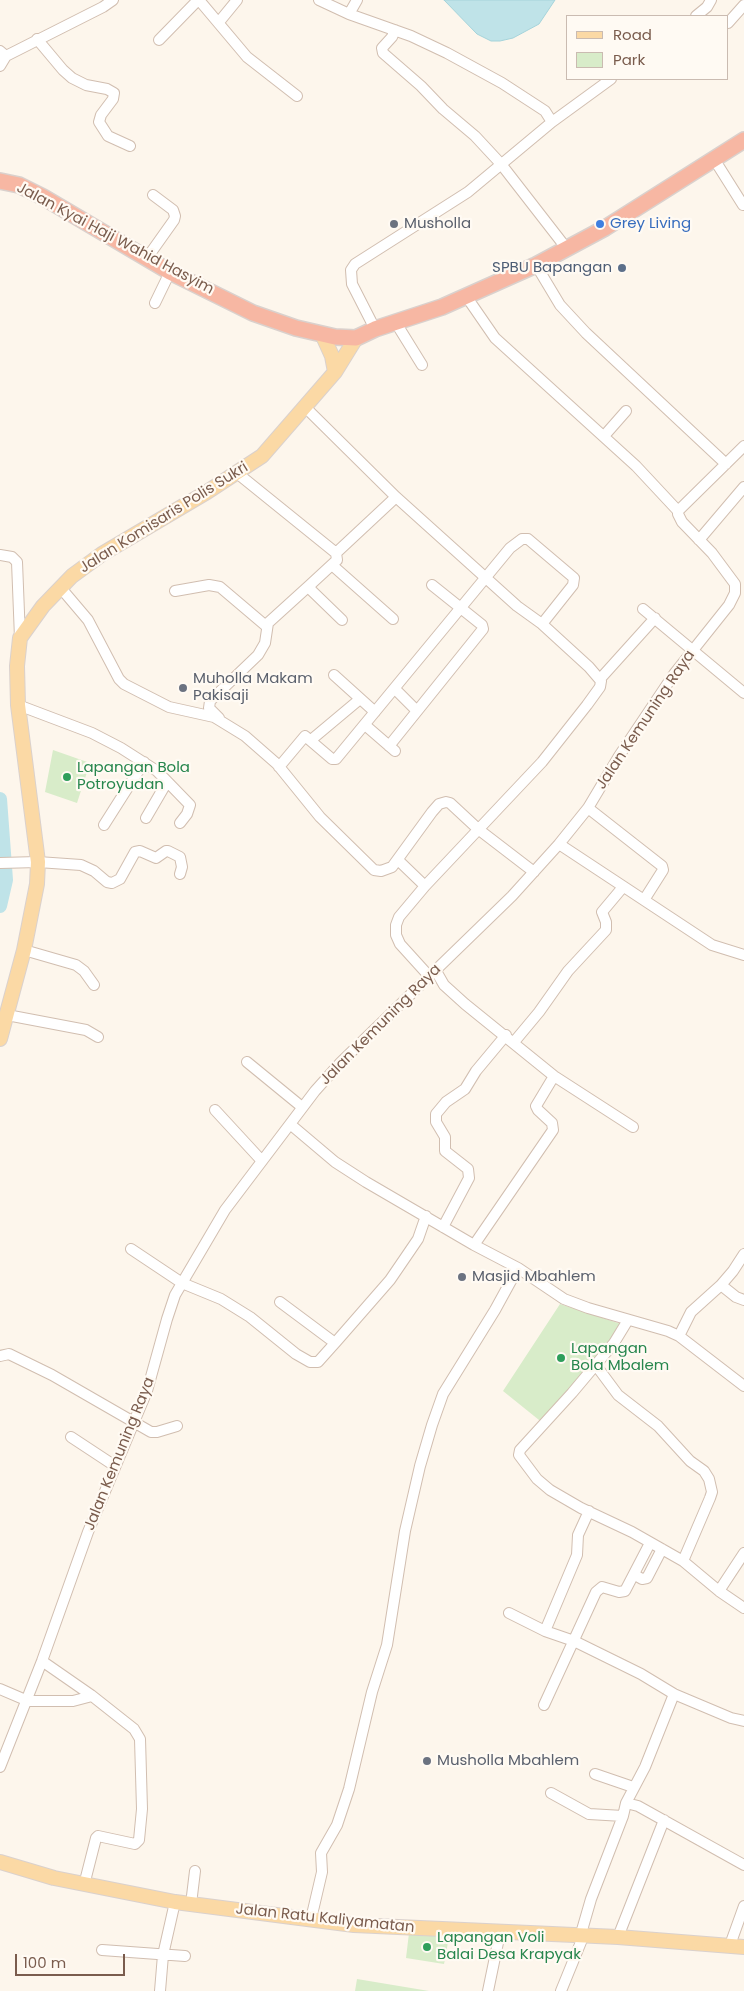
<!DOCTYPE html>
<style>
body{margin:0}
#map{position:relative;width:744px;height:1991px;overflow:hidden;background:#fdf6ec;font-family:Poppins,sans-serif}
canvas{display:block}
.legend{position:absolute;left:566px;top:15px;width:162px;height:65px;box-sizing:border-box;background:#fffaf3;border:1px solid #cabbb1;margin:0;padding:6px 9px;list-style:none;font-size:15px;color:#7a5c4d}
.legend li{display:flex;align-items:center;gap:10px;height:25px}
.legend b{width:25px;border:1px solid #cabbb1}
.scale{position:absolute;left:15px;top:1954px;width:110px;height:22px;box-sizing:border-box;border:2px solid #7a5c4d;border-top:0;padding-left:6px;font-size:15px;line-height:18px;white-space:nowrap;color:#7a5c4d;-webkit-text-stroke:4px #fffaf3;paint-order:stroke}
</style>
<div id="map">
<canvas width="744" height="1991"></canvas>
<ul class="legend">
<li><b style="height:6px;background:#fbd9a5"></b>Road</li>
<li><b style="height:14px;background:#d8ecc9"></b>Park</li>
</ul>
<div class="scale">100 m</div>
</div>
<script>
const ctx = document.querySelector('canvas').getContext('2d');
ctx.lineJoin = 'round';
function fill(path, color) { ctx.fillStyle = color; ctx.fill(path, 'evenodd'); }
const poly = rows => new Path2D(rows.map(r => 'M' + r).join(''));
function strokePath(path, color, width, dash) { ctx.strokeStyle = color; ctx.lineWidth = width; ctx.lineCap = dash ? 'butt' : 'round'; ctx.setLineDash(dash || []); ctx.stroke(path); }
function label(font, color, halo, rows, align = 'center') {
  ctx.font = font + ' Poppins,sans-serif'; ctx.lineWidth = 4.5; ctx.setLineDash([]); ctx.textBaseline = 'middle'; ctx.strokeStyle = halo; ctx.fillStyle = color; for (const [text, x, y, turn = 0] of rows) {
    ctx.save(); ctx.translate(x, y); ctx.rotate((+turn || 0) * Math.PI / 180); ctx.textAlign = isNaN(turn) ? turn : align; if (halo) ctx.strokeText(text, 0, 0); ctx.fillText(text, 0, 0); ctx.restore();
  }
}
const green = poly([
 [53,750,90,763,77,803,45,792],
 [560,1304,624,1325,544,1424,503,1391],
 [409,1933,449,1937,444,1964,406,1958],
 [357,1979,429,1991,355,1991]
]);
const water = poly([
 [444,0,555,0,539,24,513,38,500,41,491,41,477,34,444,0]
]);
const river = poly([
 [0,799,6,880,0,906]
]);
const minor = poly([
 [199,0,247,57,297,96],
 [319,0,349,14,411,36,447,53,502,83,545,111,552,122],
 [349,14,357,0],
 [696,16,707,7,711,0],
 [219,22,237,0],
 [728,23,744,5],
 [395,30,392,37,382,48,383,53,421,86,443,109,475,136,501,164,567,249],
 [37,39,63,70,72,78,86,85,107,89,114,93,113,99,101,115,99,122,108,136,130,146],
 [159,40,198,0],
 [0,51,6,56,0,66],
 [6,56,103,7,113,0],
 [714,159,743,205],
 [147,258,174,220,175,216,173,210,153,195],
 [536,265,560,305,586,333,726,464],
 [466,296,495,338,636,466,678,511],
 [155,303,170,272],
 [396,323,422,365],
 [375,329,352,284,351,270,355,264,468,192,552,122,611,79],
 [306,408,396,497,517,606,542,624,589,667,601,681,600,687,587,705,542,762,425,886],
 [604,436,626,411],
 [237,473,336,553,337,560,311,584,310,589,342,620],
 [699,540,744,487],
 [336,553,396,497],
 [0,555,12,557,17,562,20,638],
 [332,565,393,619],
 [60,587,88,620,119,679,124,684,169,707,214,717,245,736,277,764,320,817,374,870,381,871,392,867,432,812,439,804,446,802,450,803,478,829,534,872],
 [175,591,209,585,220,587,266,626],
 [643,609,744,693],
 [334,675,375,712],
 [600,679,655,618],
 [395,689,417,711],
 [18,705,92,733,121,748,157,771,190,805,187,814,180,823],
 [219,718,209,708,210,701,258,655,265,643,268,623,311,584],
 [365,725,395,751],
 [311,740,360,699],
 [389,746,483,629,482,625,432,585],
 [279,767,305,736,332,759,336,759,510,548,522,539,528,539,574,578,573,585,542,624],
 [588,808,662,866,663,870,644,900],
 [146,818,167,782],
 [104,825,144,762],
 [559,844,712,945,744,955],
 [398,860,425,886,399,917,396,925,396,935,400,944,429,976],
 [0,863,38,862,81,865,94,871,107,882,112,883,120,879,135,852,140,851,156,858,166,851,168,851,180,857,182,867,180,874],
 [24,950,76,965,84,971,94,985],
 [436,971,444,985,465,1004,554,1076,633,1127],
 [7,1015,86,1030,98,1037],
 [514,1042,539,1012,568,971,606,930,606,922,602,912,623,887],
 [247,1062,302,1107],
 [215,1110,262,1161],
 [290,1124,335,1162,366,1182,474,1245,518,1268,564,1299,588,1308,668,1331,679,1336,744,1386],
 [443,1227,469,1178,468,1169,445,1151,445,1137,436,1122,436,1114,446,1102,465,1089,476,1071,506,1035],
 [474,1245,553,1130,552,1123,538,1110,536,1106,554,1076],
 [131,1249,182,1283,221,1299,250,1317,296,1354,310,1362,318,1362,335,1343,280,1302],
 [721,1285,736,1297,744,1300],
 [628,1320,614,1343,572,1393,520,1450,519,1455,537,1479,550,1490,581,1508,632,1532,683,1561,719,1591,744,1608],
 [679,1336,691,1312,721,1285,733,1271,744,1254],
 [335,1343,390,1280,418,1239,426,1216],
 [0,1356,9,1354,52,1375,151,1432,157,1432,177,1426],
 [595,1364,618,1395,658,1426,690,1461,704,1471,709,1479,712,1492,710,1498,683,1561],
 [71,1437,115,1466],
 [635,1575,642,1579,647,1578,662,1549],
 [719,1591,744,1553],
 [509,1613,545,1631,574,1641,641,1674,674,1694,731,1718,744,1721],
 [545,1631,577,1555,578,1535,589,1511],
 [42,1661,91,1695,134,1729,140,1739,142,1809,139,1840,135,1844,98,1836,96,1838,84,1885],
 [0,1689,28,1701,73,1701,92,1696],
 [544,1705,596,1592,602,1587,619,1592,625,1591,650,1543],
 [0,1767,42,1661,88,1532,147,1391,167,1319,175,1295,225,1210,315,1091,341,1062,512,896,559,844,588,808,619,756,674,674,729,605,735,593,735,584,712,553,682,522,678,514,678,511,744,446],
 [595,1774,633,1787],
 [551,1793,589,1814,623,1816],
 [626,1803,645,1767,674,1694],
 [191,1904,195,1871],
 [311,1919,322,1872,321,1853,337,1825,349,1789,372,1692,387,1645,405,1531,420,1466,432,1425,443,1394,495,1310,518,1268],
 [580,1937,591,1899,623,1816,626,1803,638,1806,744,1865],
 [618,1937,664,1820],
 [730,1945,744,1906],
 [102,1950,185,1956],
 [160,1991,163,1955,175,1902],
 [488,1991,500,1933],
 [561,1991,583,1937]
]);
const major = poly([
 [322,334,332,356,335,372],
 [0,1039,24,950,37,884,38,862,18,705,17,666,20,638,43,606,72,576,102,554,207,492,262,456,335,372,356,338],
 [0,1862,54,1878,175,1902,354,1925,618,1937,744,1947]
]);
const highway = poly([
 [0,181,19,185,43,197,170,272,253,313,296,328,335,337,356,338,375,329,442,307,536,265,605,228,744,140]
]);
const markers = [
 [394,224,5,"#6b7280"],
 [600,224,5,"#3f7fe0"],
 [622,268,5,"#5c6f8a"],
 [183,688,5,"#6b7280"],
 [67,777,5,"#2e9e5b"],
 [462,1277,5,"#6b7280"],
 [561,1358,5,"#2e9e5b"],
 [427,1761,5,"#6b7280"],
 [427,1947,5,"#2e9e5b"]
];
const worshipNames = [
 ["Musholla",404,224],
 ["Muholla Makam",193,679],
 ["Pakisaji",193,696],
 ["Masjid Mbahlem",472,1277],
 ["Musholla Mbahlem",437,1761]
];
const shopNames = [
 ["Grey Living",610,224]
];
const streetNames = [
 ["Jalan Kyai Haji Wahid Hasyim",115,239,28],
 ["Jalan Komisaris Polis Sukri",164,518,-32],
 ["Jalan Kemuning Raya",646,720,-56],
 ["Jalan Kemuning Raya",381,1025,-45],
 ["Jalan Kemuning Raya",120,1454,-68],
 ["Jalan Ratu Kaliyamatan",325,1919,6]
];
const serviceNames = [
 ["SPBU Bapangan",612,268]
];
const leisureNames = [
 ["Lapangan Bola",77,768],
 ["Potroyudan",77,785],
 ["Lapangan",571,1349],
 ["Bola Mbalem",571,1366],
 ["Lapangan Voli",437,1938],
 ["Balai Desa Krapyak",437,1955]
];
fill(green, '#d8ecc9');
fill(water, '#bfe3e8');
strokePath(water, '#a5d3da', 1);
strokePath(river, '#bfe3e8', 14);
strokePath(minor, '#d1beb0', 12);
strokePath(major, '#dad1cd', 16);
strokePath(highway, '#dad1cd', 18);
strokePath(minor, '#fff', 10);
strokePath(major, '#fbd9a5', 14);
strokePath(highway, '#f7b7a3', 15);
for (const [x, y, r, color] of markers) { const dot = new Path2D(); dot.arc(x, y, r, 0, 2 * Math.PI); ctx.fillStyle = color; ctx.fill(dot); strokePath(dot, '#fffaf3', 2); }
label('15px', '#5b616d', '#fffaf3', worshipNames, 'left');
label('15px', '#366cbe', '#fffaf3', shopNames, 'left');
label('15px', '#7a5c4d', '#fffaf3', streetNames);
label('15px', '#4e5e75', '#fffaf3', serviceNames, 'right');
label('15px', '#27864d', '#fffaf3', leisureNames, 'left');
</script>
